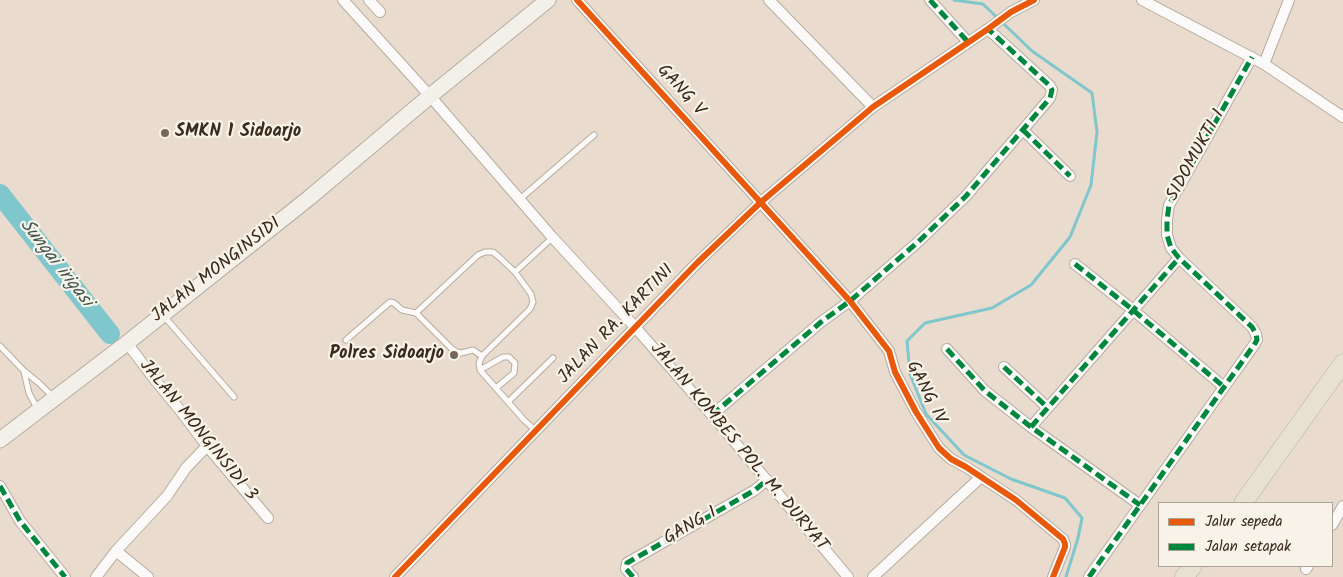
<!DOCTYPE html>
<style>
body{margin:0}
#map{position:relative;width:1343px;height:577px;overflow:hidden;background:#e9dcce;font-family:Kalam,sans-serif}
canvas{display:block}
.legend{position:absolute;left:1158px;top:502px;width:175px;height:65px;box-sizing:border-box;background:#f7f3e8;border:1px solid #aca397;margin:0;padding:6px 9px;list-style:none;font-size:15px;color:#3b2a1e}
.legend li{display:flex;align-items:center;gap:10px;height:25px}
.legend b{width:25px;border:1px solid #aca397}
</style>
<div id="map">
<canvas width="1343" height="577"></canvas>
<ul class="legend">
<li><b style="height:6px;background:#e8590c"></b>Jalur sepeda</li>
<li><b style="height:6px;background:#00873e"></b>Jalan setapak</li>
</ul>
</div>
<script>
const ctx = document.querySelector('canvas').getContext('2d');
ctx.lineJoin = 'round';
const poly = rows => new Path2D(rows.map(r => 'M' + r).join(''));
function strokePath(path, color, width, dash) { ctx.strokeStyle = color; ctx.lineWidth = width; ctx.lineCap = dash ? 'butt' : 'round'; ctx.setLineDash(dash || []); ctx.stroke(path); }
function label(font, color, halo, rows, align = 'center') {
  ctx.font = font + ' Kalam,sans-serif'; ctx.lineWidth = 4.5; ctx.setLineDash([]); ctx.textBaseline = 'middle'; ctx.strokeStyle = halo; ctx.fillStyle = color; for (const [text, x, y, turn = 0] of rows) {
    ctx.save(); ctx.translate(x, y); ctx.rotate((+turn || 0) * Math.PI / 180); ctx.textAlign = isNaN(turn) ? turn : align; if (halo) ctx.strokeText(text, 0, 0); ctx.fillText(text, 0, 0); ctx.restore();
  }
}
const stream = poly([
 [954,0,983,4,1032,51,1092,93,1097,132,1091,185,1070,237,1031,285,992,308,925,323,907,341,910,374,926,414,964,455,1011,479,1065,498,1082,518,1078,538,1066,577]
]);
const river = poly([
 [0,194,110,334]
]);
const service = poly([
 [520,199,594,135],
 [515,272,552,238],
 [416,313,452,349,457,352,461,353,473,350,482,356],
 [163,315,234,397],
 [346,340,390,302,394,303,402,310,416,313,478,255,485,252,493,252,499,257,515,272,531,294,533,302,530,309,482,356,479,363,480,370,524,420,536,431],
 [0,346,24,371,39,383,54,398],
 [480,370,503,357,509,357,515,363,514,373,496,388],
 [24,372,29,393,37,408],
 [508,402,553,358]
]);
const minor = poly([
 [343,0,430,96,553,238,635,327,712,415,848,577],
 [369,0,380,12],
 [577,0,850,301,889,351,895,372,916,412,939,448,951,459,966,467,1016,500,1063,539,1065,544,1065,547,1053,577],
 [769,0,873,107],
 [930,0,968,42],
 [1142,0,1264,64,1343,117],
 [1264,64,1289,0],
 [1023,130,1070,176],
 [1075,264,1133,310,1224,387],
 [127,343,155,380,179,409,207,446,268,518],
 [947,349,985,391,1031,427,1140,505],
 [1004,367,1047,407],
 [712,415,821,322,850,301,918,242,966,196,1050,98,1052,90,1050,86,988,29],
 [1031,427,1179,258],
 [0,486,20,521,65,577],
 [1332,525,1343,506],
 [116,551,148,577],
 [1306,569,1308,566],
 [96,577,116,551,167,496,186,468,207,446],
 [395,577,697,263,761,202,873,107,988,29,1011,12,1034,0],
 [633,577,626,569,627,563,755,490,767,480],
 [873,577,981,477],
 [1089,577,1254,345,1257,340,1256,334,1252,327,1179,258,1171,248,1167,235,1167,220,1169,205,1252,57]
]);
const secondary = poly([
 [0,440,127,343,309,198,430,96,548,0]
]);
const trunk = poly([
 [1243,503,1343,363],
 [1184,577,1193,566]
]);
const quiet = poly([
 [930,0,968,42],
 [1023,130,1070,176],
 [1075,264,1133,310,1224,387],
 [947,349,985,391,1031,427,1140,505],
 [1004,367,1047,407],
 [712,415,821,322,850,301,918,242,966,196,1050,98,1052,90,1050,86,988,29],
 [1031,427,1179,258],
 [0,486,20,521,65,577],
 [633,577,626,569,627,563,755,490,767,480],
 [1089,577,1254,345,1257,340,1256,334,1252,327,1179,258,1171,248,1167,235,1167,220,1169,205,1252,57]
]);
const cycleway = poly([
 [577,0,850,301,889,351,895,372,916,412,939,448,951,459,966,467,1016,500,1063,539,1065,544,1065,547,1053,577],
 [395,577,697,263,761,202,873,107,988,29,1011,12,1034,0]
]);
const markers = [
 [165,133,5,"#78685c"],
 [454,355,5,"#78685c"]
];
const streetNames = [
 ["GANG V",680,91,48],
 ["SIDOMUKTI I",1197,156,-61],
 ["JALAN MONGINSIDI",217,271,-38],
 ["JALAN RA. KARTINI",617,325,-46],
 ["GANG IV",925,393,63],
 ["JALAN MONGINSIDI 3",197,431,51],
 ["JALAN KOMBES POL. M. DURYAT",738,448,50],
 ["GANG I",691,527,-30]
];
const poiNames = [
 ["SMKN 1 Sidoarjo",175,133],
 ["Polres Sidoarjo",444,355,"right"]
];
const waterNames = [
 ["Sungai irigasi",55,264,52]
];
strokePath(stream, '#7fc7cc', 3);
strokePath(river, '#7fc7cc', 20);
strokePath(service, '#b5aca1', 7);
strokePath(minor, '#b5aca1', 12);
strokePath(secondary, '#b5aca1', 17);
strokePath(trunk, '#b5aca1', 19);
strokePath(service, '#fcfaf8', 5);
strokePath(minor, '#fcfaf8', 10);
strokePath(secondary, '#f3f0e9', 15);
strokePath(trunk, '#e7e0d3', 18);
strokePath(quiet, '#00873e', 5, [10, 5]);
strokePath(cycleway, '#e8590c', 6);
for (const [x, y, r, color] of markers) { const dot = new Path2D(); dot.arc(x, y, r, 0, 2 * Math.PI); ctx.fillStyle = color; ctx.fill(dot); strokePath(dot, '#f7f3e8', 2); }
label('18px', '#3b2a1e', '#f7f3e8', streetNames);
label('bold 18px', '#3b2a1e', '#f7f3e8', poiNames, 'left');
label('italic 19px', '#425652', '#f7f3e8', waterNames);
</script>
